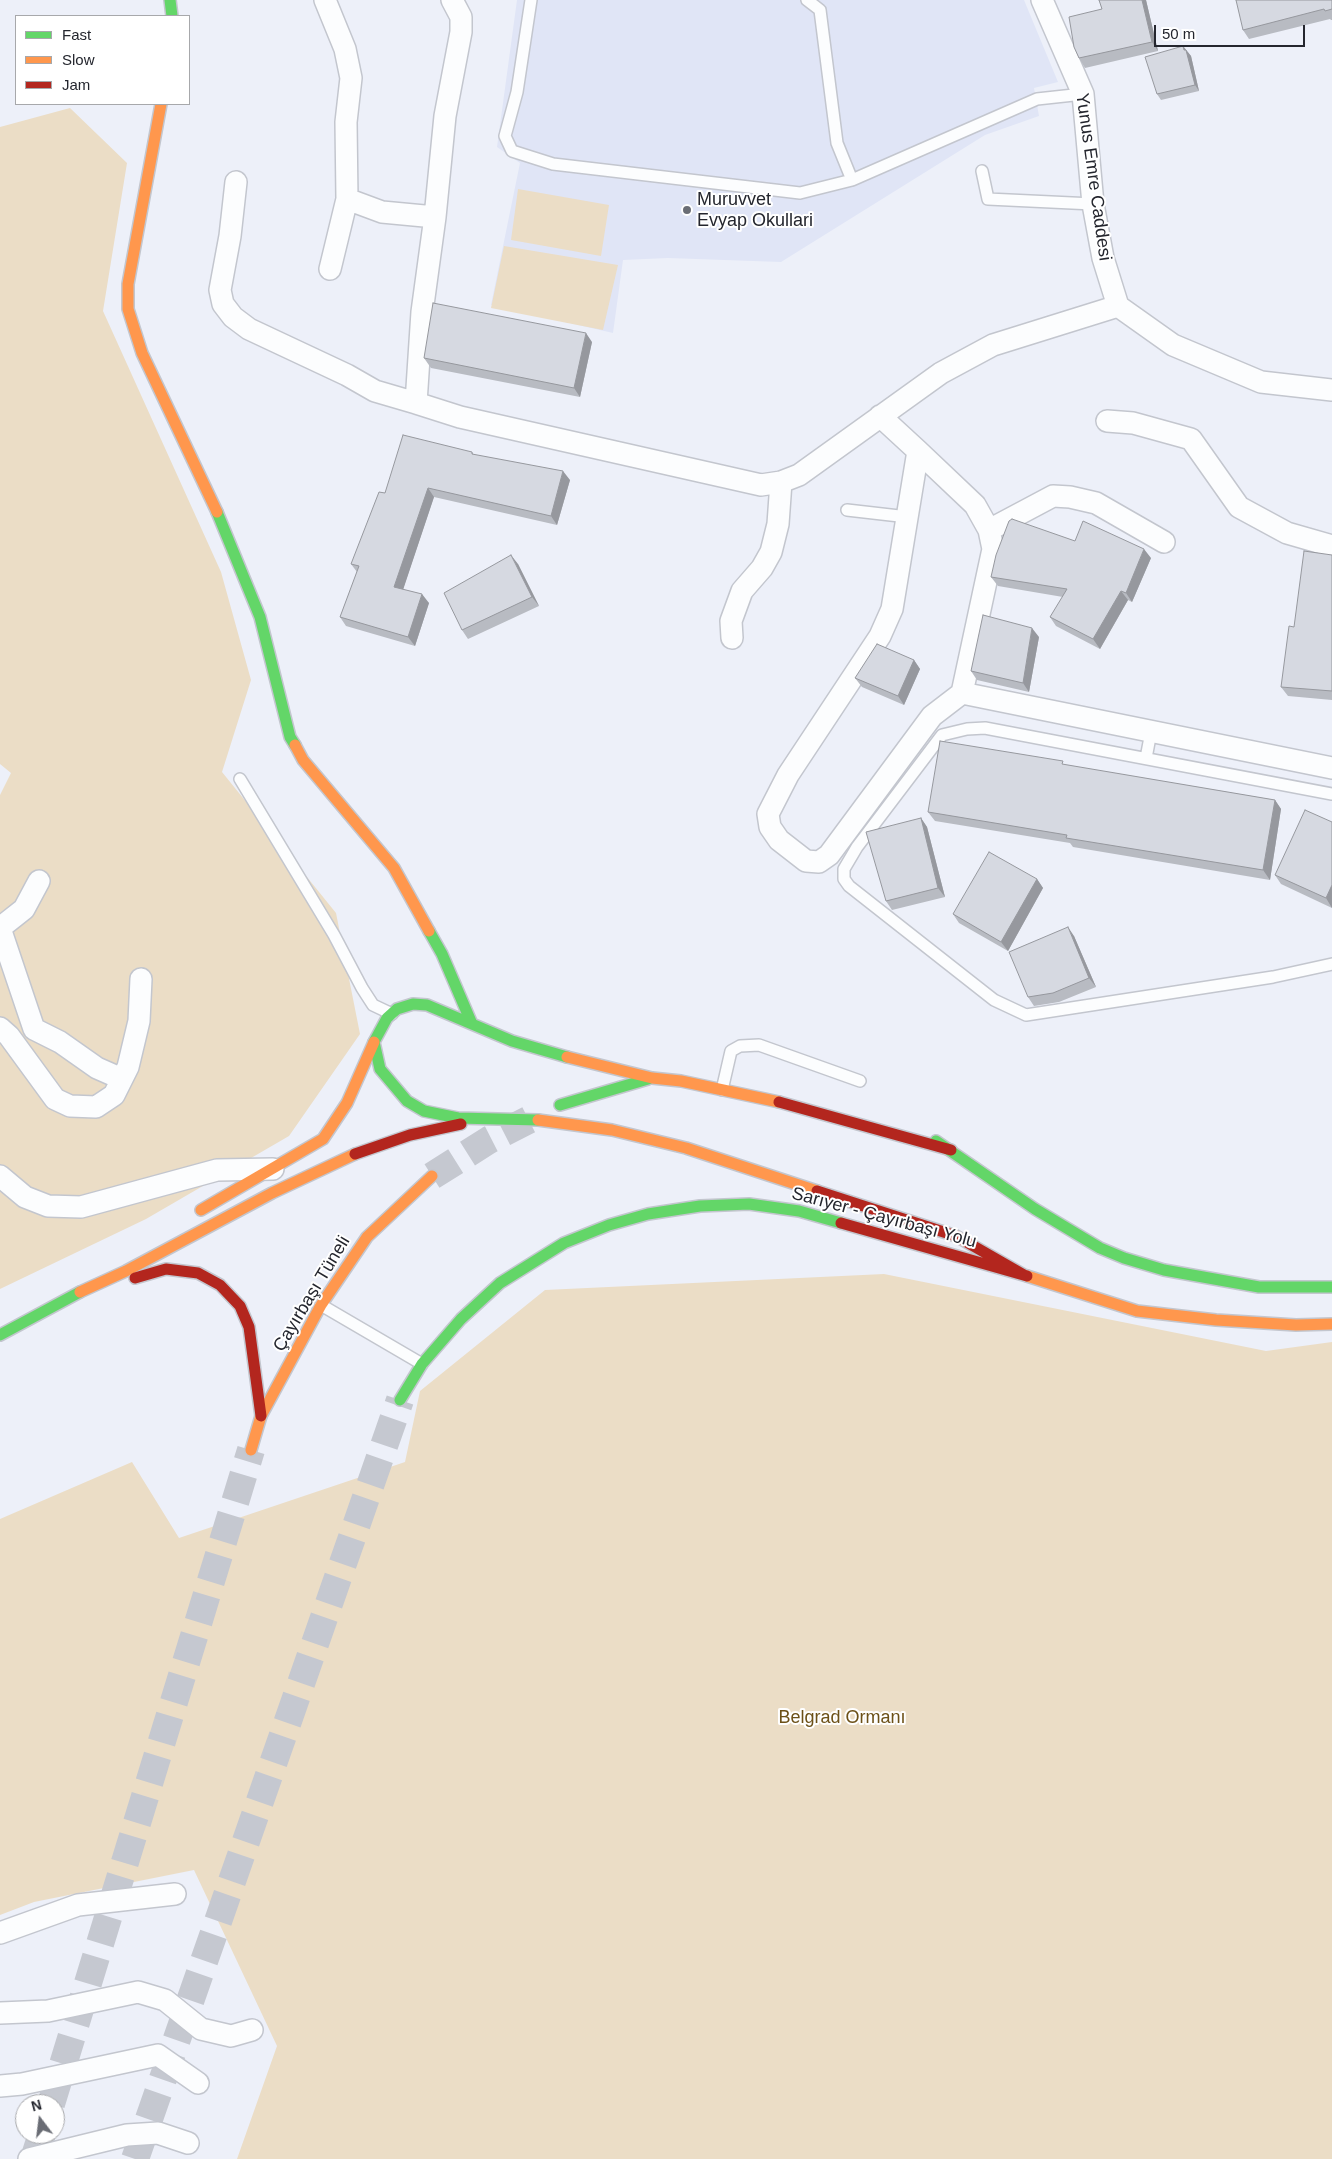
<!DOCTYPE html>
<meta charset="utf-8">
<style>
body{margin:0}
#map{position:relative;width:1332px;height:2159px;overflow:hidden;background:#edf0f9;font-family:Arial,sans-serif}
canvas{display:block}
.legend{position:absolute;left:15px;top:15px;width:175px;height:90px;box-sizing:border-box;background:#fff;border:1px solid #a7a8ab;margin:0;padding:6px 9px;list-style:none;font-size:15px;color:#24262e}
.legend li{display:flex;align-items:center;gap:10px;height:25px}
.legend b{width:25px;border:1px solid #a7a8ab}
.north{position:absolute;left:15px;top:2094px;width:50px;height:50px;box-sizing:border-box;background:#fff;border:1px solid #a7a8ab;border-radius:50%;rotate:345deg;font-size:14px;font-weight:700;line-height:20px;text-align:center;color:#24262e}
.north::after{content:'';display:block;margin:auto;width:18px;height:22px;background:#6a6d75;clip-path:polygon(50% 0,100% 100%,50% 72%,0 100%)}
.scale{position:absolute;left:1154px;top:25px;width:151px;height:22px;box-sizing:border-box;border:2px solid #24262e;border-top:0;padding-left:6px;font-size:15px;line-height:18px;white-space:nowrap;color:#24262e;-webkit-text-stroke:4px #fff;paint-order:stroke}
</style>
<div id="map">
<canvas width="1332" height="2159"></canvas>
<ul class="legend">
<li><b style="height:6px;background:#63d668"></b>Fast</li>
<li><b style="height:6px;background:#ff974d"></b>Slow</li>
<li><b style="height:6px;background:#b3261e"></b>Jam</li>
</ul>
<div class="north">N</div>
<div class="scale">50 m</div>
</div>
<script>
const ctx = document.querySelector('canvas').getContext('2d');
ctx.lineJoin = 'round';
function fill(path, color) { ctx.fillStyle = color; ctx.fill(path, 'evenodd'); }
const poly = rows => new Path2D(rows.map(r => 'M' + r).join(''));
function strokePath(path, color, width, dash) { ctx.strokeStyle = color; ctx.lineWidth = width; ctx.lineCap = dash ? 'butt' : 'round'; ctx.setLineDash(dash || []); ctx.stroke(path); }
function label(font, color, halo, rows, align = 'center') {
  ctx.font = font + ' Arial,sans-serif'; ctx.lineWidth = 4; ctx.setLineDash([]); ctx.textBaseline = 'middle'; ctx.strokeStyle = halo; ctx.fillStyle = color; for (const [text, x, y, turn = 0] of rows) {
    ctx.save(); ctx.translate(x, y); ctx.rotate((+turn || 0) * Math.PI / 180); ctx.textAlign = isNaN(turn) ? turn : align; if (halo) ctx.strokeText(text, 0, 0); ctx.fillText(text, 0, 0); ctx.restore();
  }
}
const built = poly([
 [517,0,1024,0,1058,82,1034,88,1039,116,985,135,781,262,668,258,623,260,613,333,491,305,520,163,497,147]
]);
const green = poly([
 [70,108,127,163,103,311,221,572,251,680,222,772,336,913,360,1034,289,1136,146,1219,0,1289,0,795,11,773,0,764,0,127],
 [518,189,609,205,601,256,511,240],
 [504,246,618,265,603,330,491,308],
 [884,1274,1266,1351,1332,1342,1332,2159,237,2159,277,2046,194,1870,34,1902,0,1915,0,1519,132,1462,179,1538,405,1462,420,1391,545,1290]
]);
const primaryTunnel = poly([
 [432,1176,489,1140,536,1116],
 [51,2104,251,1450],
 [34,2159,42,2134],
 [135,2159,400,1400]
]);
const lane = poly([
 [531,0,517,92,505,136,512,151,553,164,800,193,852,180],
 [807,0,820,10,837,143,852,180,1037,99,1083,94],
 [982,171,988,199,1093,204],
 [847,510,908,517],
 [1146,758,1151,732],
 [240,779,334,935,362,988,373,1005,392,1014],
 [1332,794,985,728,967,729,942,735,857,847,844,869,844,879,849,886,994,1000,1026,1015,1273,977,1332,964],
 [722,1090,731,1051,740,1046,759,1045,860,1081],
 [321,1305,422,1364]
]);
const street = poly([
 [325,0,345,49,351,78,346,122,347,199,330,269],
 [1042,0,1083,94,1093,204,1103,258,1118,306,1173,345,1261,382,1332,390],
 [236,182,230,236,220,290,223,304,233,317,249,329,347,375,375,391,416,403],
 [347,199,382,212,435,217,445,116,461,32,461,17,452,0],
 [435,217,422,312,416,403,460,417,761,485,781,482,799,475,941,373,993,345,1118,306],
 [880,416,918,451,975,505,989,530,993,549,962,693,932,716,829,855,819,862,806,861,779,840,770,827,768,814,788,775,880,636,892,609,918,451],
 [1107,421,1133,423,1191,439,1239,507,1287,533,1332,546],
 [989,530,1053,496,1070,497,1096,503,1164,542],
 [732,638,731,621,742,591,762,568,771,552,778,524,781,482],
 [962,693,1332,768],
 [0,928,34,1029,60,1042,97,1068,122,1079],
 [0,928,24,909,39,881],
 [0,1028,9,1036,55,1099,70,1106,96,1107,114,1095,128,1067,139,1021,141,979],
 [0,1176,25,1197,48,1206,81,1207,217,1170,273,1169],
 [0,1933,78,1905,175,1894],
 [0,2013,48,2011,138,1992,165,2000,201,2029,231,2036,252,2030],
 [0,2086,22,2084,158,2055,198,2083],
 [29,2159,127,2135,158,2133,188,2143]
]);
const fast = poly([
 [170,0,172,16],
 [217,512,260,617,290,737,295,745],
 [429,931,442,954,472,1024],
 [560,1105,648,1079],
 [538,1120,458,1118,424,1111,407,1101,380,1069,374,1042,387,1018,397,1009,413,1004,427,1005,512,1041,567,1057],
 [936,1141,1035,1209,1100,1248,1124,1258,1164,1270,1259,1287,1332,1287],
 [0,1335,80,1292],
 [400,1400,422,1364,461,1319,500,1283,564,1243,609,1225,648,1214,700,1206,749,1204,799,1211,841,1223]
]);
const slow = poly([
 [161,104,128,284,128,309,142,353,217,512],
 [295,745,303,760,394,868,429,931],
 [567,1057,652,1078,681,1081,779,1102],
 [538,1120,612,1130,686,1148,817,1191],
 [201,1210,323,1139,347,1103,374,1042],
 [1027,1276,1137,1311,1216,1320,1296,1325,1332,1324],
 [80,1292,126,1271,272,1193,355,1154],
 [251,1450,261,1416,321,1305,367,1237,432,1176]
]);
const jam = poly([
 [779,1102,951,1150],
 [355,1154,410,1135,461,1124],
 [817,1191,956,1236,1024,1275],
 [841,1223,1027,1276],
 [135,1278,166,1269,198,1273,220,1285,240,1306,249,1327,261,1416]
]);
const wall = poly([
 [1099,0,1146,0,1158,51,1085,68,1079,58,1102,9],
 [1332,0,1332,20,1331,20,1330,19,1249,39,1243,30],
 [1183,46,1191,56,1199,91,1161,100,1157,94],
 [592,342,580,397,431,368,424,358],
 [472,452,474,455,570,480,557,525,434,497,403,589,429,603,415,646,346,626,340,617,357,572,351,564,385,493],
 [1332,555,1332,700,1288,696,1281,687,1294,627],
 [1151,558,1132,602,1128,600,1100,649,1056,626,1050,617,1063,597,998,586,991,577],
 [518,564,539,606,468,639,462,630],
 [1039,637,1029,692,977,680,971,671],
 [914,660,920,669,904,705,862,687,855,678],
 [1065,765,1275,800,1281,809,1270,880,1073,847,1070,843,935,821,928,812],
 [921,818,927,827,945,897,892,910,886,901],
 [1332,822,1332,908,1281,884,1275,875],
 [1037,879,1043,888,1008,951,959,923,953,914],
 [1074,936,1096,987,1059,1002,1034,1006,1028,997]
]);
const shadedWall = poly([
 [1142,0,1146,0,1158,51,1152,42],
 [1183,46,1191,56,1199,91,1195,85],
 [586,333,592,342,580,397,574,388],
 [563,471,570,480,557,525,551,516],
 [428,488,434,497,401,596,394,587],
 [1144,549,1151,558,1132,602,1126,593],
 [511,555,518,564,539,606,532,597],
 [1121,591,1128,600,1100,649,1093,639],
 [422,594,429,603,415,646,408,637],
 [1032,628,1039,637,1029,692,1023,683],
 [914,660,920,669,904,705,898,696],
 [1275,800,1281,809,1270,880,1263,870],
 [921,818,927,827,945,897,938,888],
 [1037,879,1043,888,1008,951,1001,942],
 [1332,885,1332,908,1326,898],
 [1068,927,1074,936,1096,987,1089,978]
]);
const building = poly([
 [1099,0,1142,0,1152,42,1079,58,1074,47,1069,17,1102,9,1099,0],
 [1236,0,1332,0,1332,9,1325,11,1324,9,1243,30,1236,0],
 [1183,46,1184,50,1186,50,1195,85,1157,94,1145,57,1183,46],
 [433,303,586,333,574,388,424,358,433,303],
 [403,435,472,452,472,454,563,471,551,516,428,488,394,587,422,594,408,637,340,617,359,566,351,564,379,492,385,493,403,435],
 [1012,519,1075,541,1083,521,1144,549,1126,593,1121,591,1093,639,1050,617,1067,589,991,577,996,555,1009,521,1012,519],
 [1304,551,1332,555,1332,691,1281,687,1289,626,1294,627,1304,551],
 [511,555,532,597,462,630,444,593,511,555],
 [983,615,1032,628,1023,683,971,671,983,615],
 [877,644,914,660,898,696,855,678,877,644],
 [940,741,1063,761,1062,764,1275,800,1263,870,1066,838,1067,835,928,812,940,741],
 [1305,810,1332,822,1332,885,1326,898,1275,875,1305,810],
 [921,818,938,888,886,901,866,832,921,818],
 [989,852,1037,879,1001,942,953,914,989,852],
 [1068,927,1089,978,1053,993,1028,997,1009,952,1068,927]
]);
const markers = [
 [687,210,5,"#6a6d75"]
];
const streetNames = [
 ["Yunus Emre Caddesi",1093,177,82],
 ["Sarıyer - Çayırbaşı Yolu",884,1218,15],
 ["Çayırbaşı Tüneli",312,1294,-59]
];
const poiNames = [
 ["Muruvvet",697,200],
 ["Evyap Okullari",697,221]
];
const parkNames = [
 ["Belgrad Ormanı",842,1718]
];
fill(built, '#e0e5f6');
fill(green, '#ebddc6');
strokePath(primaryTunnel, '#c5c8d0', 28, [28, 14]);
strokePath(lane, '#c3c6ce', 14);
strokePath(street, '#c3c6ce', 24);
strokePath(fast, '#c3c6ce', 14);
strokePath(slow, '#c3c6ce', 14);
strokePath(jam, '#c3c6ce', 14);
strokePath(lane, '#fcfdfe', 11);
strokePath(street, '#fcfdfe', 21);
strokePath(fast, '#63d668', 11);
strokePath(slow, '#ff974d', 11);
strokePath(jam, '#b3261e', 11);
fill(wall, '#b8bbc2');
fill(shadedWall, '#96989e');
fill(building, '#d6d9e1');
strokePath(building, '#96989e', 1);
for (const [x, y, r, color] of markers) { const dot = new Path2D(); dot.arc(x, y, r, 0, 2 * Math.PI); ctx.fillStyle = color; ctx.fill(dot); strokePath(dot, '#fff', 2); }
label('18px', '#24262e', '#fff', streetNames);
label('18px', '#24262e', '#fff', poiNames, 'left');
label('18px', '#6c5017', '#fff', parkNames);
</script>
